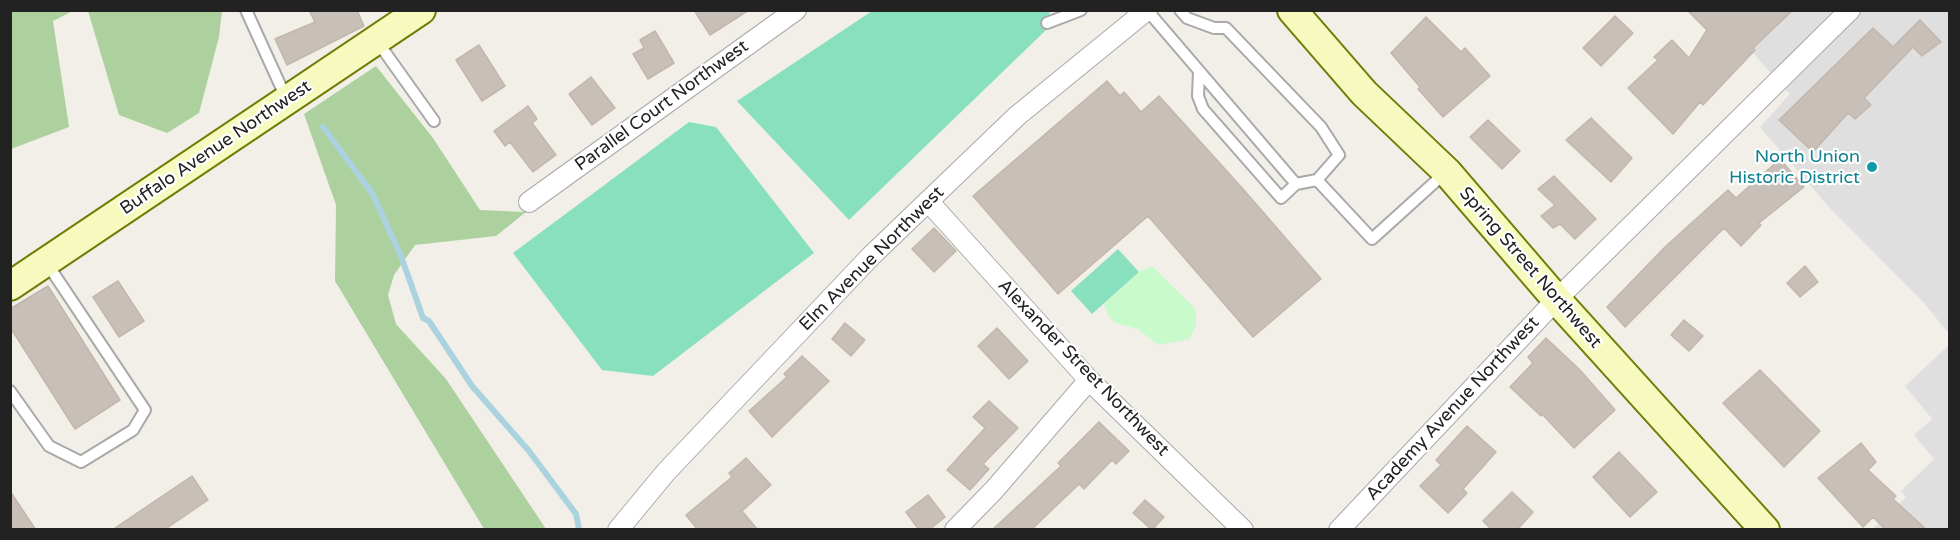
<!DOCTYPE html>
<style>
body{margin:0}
#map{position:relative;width:1960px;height:540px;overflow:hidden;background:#f2efe9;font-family:"Varela Round",sans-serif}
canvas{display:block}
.frame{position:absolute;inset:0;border:12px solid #222;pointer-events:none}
</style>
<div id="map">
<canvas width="1960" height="540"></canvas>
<div class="frame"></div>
</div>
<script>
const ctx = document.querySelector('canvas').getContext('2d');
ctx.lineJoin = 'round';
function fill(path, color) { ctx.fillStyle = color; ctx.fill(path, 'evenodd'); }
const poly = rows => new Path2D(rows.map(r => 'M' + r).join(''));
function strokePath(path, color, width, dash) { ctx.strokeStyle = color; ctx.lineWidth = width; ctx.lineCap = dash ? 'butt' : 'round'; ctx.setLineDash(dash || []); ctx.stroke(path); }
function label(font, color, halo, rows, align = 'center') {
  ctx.font = font + ' "Varela Round",sans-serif'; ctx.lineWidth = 4.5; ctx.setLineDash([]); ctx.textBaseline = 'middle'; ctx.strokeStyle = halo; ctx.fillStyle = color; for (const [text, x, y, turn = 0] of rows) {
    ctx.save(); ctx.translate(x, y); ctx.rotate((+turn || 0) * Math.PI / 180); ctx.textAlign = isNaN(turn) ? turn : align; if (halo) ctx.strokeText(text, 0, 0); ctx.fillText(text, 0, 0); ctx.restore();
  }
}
const residential = poly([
 [1715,11,1949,11,1949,334,1924,303,1829,207,1760,127,1790,94],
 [1949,345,1949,529,1872,530,1906,497,1901,491,1934,459,1914,435,1932,419,1905,386]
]);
const forest = poly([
 [11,10,73,11,53,21,69,127,11,149],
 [88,11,222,11,219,37,199,113,167,133,119,115],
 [376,66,433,138,480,210,526,212,496,236,415,245,394,275,388,295,396,324,446,379,546,529,484,529,335,281,336,205,304,114]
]);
const park = poly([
 [1152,266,1196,309,1196,324,1190,339,1158,345,1138,329,1115,323,1108,315,1104,304,1139,272]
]);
const pitch = poly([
 [872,11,1050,11,1045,31,849,220,737,101],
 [689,122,716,127,814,253,653,376,602,370,513,253],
 [1118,249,1139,272,1092,314,1071,291]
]);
const stream = poly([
 [323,127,372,193,401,256,423,318,429,321,472,386,529,451,576,514,579,529]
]);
const building = poly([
 [309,10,357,10,364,26,287,65,275,39,315,22,309,10],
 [694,10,749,10,710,35,694,10],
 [1687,10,1793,10,1753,48,1755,50,1703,105,1700,102,1673,134,1628,88,1658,60,1654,57,1672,40,1689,58,1707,30,1687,10],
 [1615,16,1633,33,1601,66,1583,48,1615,16],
 [1426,17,1461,52,1465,48,1490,76,1443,117,1418,89,1420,87,1391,53,1426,17],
 [1920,20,1941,42,1922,56,1913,47,1864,98,1871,105,1855,119,1848,113,1813,152,1779,120,1873,28,1893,47,1920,20],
 [655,31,674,63,648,79,633,54,644,48,640,40,655,31],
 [479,45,505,86,482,101,456,60,479,45],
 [591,77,615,108,592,125,569,94,591,77],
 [1107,81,1120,96,1124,92,1141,112,1159,96,1243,189,1321,279,1253,337,1148,216,1058,294,973,196,1107,81],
 [528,106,537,119,532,123,556,155,533,172,510,142,505,146,494,131,528,106],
 [1591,118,1632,158,1611,182,1566,140,1591,118],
 [1488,120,1520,151,1502,169,1470,137,1488,120],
 [1780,159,1804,187,1759,223,1761,225,1741,246,1724,228,1625,327,1607,307,1665,247,1728,190,1736,198,1780,159],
 [1554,176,1596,219,1575,239,1560,224,1553,228,1541,216,1555,205,1538,189,1554,176],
 [934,228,956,251,934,272,912,249,934,228],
 [1805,266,1818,282,1800,297,1787,283,1805,266],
 [118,281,144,321,119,337,93,297,118,281],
 [48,286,120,400,75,429,10,327,10,309,48,286],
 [1684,320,1703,336,1689,351,1671,335,1684,320],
 [845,323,865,340,851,356,832,339,845,323],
 [997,328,1028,361,1009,379,978,346,997,328],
 [1546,338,1580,370,1615,410,1574,448,1542,414,1541,416,1510,387,1533,363,1528,357,1546,338],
 [802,356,829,381,772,437,749,411,787,377,784,374,802,356],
 [1760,370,1820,431,1784,467,1723,403,1760,370],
 [989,401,1018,428,983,464,989,469,970,490,947,470,985,428,973,417,989,401],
 [1099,422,1129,451,1116,464,1112,460,1084,489,1079,484,1031,530,992,530,1061,466,1058,463,1099,422],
 [1467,426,1496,452,1463,489,1467,493,1448,513,1420,486,1441,465,1436,460,1467,426],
 [1861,443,1876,462,1868,470,1896,496,1893,499,1927,530,1886,530,1873,517,1863,527,1818,478,1861,443],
 [1619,452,1657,492,1630,517,1593,477,1619,452],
 [746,458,771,485,742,511,758,530,698,530,686,515,732,477,729,473,746,458],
 [192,476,208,500,164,530,112,530,192,476],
 [10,491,36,530,10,530,10,491],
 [1512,492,1533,512,1517,530,1492,530,1483,521,1512,492],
 [928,495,945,517,929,530,919,530,906,512,928,495],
 [1145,500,1164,517,1152,530,1133,513,1145,500]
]);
const lane = poly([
 [246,10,287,100],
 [1147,10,1296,184,1317,180,1339,155,1321,127,1226,28,1214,28,1187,18,1180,10],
 [1047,23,1081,10],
 [377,41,434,121],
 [1199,71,1198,96,1203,109,1281,198,1296,184],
 [1317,180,1372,239,1446,172],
 [10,391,49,446,81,462,133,430,145,410,46,262]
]);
const street = poly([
 [928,201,1089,380,1243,530],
 [529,202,796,10],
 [618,530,666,472,871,256,1017,116,1147,10],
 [955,530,994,490,1089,380],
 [1339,530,1556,300,1850,10]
]);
const secondary = poly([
 [1292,10,1364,93,1447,172,1564,308,1765,530],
 [10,286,421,10]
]);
const markers = [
 [1872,167,6,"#0f9aa8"]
];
const streetNames = [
 ["Parallel Court Northwest",662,106,-36],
 ["Buffalo Avenue Northwest",216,148,-34],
 ["Elm Avenue Northwest",872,259,-45],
 ["Spring Street Northwest",1530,268,49],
 ["Alexander Street Northwest",1083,368,46],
 ["Academy Avenue Northwest",1453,409,-47]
];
const cultureNames = [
 ["North Union",1860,157],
 ["Historic District",1860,178]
];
fill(residential, '#e0dfdf');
fill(forest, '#add19e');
fill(park, '#c8facc');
fill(pitch, '#88e0be');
strokePath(stream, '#aad3df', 6);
fill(building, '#c7bfb8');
strokePath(building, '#c4b6ab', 1.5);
strokePath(lane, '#a9a9a9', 14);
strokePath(street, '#a9a9a9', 22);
strokePath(secondary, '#707d05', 32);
strokePath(lane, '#fff', 10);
strokePath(street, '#fff', 20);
strokePath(secondary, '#f7fabf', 28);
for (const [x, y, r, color] of markers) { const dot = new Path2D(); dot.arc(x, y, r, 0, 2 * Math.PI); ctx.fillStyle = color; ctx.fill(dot); strokePath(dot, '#fff', 2); }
label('18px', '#222', '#fff', streetNames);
label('18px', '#0d838f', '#fff', cultureNames, 'right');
</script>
